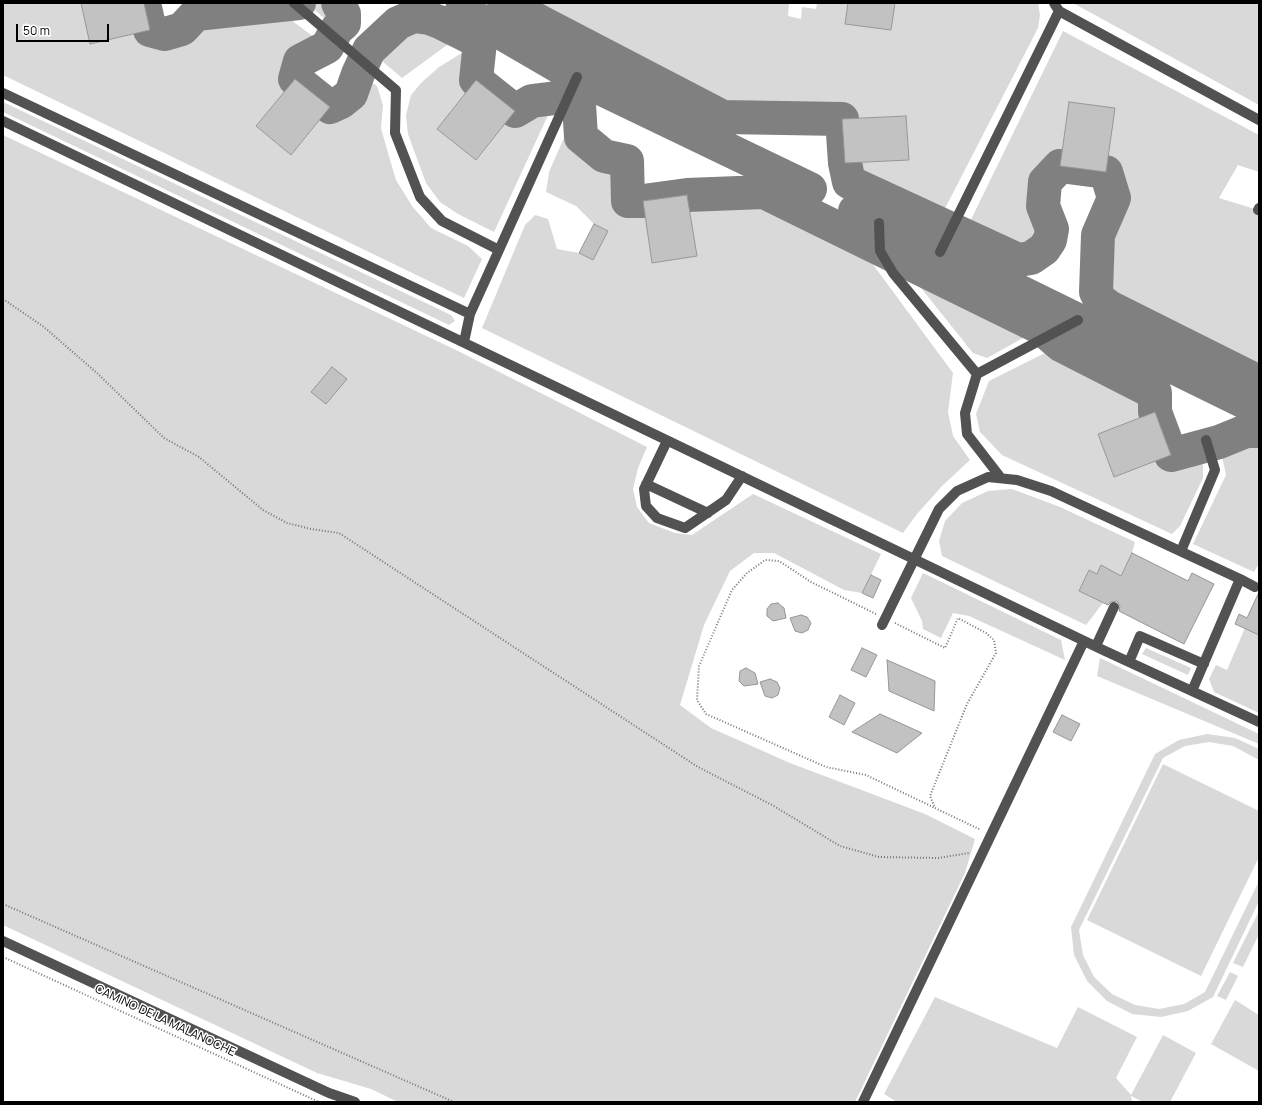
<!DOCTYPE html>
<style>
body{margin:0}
#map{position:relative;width:1262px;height:1105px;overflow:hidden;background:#fff;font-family:Manrope,sans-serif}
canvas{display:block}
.frame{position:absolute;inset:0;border:4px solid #000;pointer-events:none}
.scale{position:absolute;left:16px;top:24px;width:93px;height:18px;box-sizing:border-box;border:2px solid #000;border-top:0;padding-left:5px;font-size:12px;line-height:14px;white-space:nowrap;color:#000;-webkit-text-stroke:3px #fff;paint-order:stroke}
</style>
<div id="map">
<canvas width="1262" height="1105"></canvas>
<div class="frame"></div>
<div class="scale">50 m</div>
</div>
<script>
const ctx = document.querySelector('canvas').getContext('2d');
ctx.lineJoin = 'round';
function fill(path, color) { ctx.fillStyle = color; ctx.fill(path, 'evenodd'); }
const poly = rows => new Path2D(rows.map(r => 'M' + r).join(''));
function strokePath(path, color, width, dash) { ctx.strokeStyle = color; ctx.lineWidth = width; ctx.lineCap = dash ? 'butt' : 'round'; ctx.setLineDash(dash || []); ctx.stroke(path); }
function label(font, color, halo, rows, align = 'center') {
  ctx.font = font + ' Manrope,sans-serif'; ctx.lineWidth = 3; ctx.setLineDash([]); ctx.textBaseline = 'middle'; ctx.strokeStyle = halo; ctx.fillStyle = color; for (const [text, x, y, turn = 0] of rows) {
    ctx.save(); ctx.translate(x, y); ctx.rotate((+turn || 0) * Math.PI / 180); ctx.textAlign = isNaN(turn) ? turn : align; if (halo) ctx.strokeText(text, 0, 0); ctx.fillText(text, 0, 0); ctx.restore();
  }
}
const green = poly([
 [3,3,81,3,91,44,150,30,165,33,182,29,196,14,274,7,327,47,300,61,295,79,256,126,291,155,330,107,341,102,351,94,358,74,377,86,383,105,381,128,388,153,396,180,412,206,431,228,468,246,482,259,464,298,3,75],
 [306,3,339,3,344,14,344,23,337,29],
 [504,3,787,3,789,4,788,16,801,19,802,7,816,9,817,3,848,3,846,24,891,30,895,3,1038,3,1040,15,1038,28,937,224,849,182,845,163,909,160,906,116,842,119,723,117],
 [1073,3,1259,3,1259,105],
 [414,16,429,18,442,23,462,34,402,78,369,50,398,23],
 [1063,31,1259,135,1259,172,1238,165,1219,198,1258,210,1259,209,1259,382,1109,307,1100,300,1096,292,1098,235,1114,198,1106,172,1114,108,1069,102,1060,166,1045,182,1043,206,1052,229,1050,240,1044,249,1031,258,1018,260,963,236],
 [480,42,476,80,437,129,476,160,515,111,532,101,556,98,494,232,458,214,440,202,426,183,408,134,406,115,411,95,421,83,439,67],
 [3,102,451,315,455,321,449,325,3,112],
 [579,104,581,137,604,156,627,161,628,201,643,201,652,263,697,256,687,195,764,192,852,236,953,373,948,412,953,436,970,460,942,486,917,514,903,533,482,328,525,225,535,215,548,219,557,249,579,253,593,260,608,231,594,224,576,206,546,192,549,172],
 [3,135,458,351,647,447,638,468,633,489,637,507,649,523,675,533,692,535,753,494,881,554,862,593,844,590,774,553,754,553,730,571,704,625,680,705,711,728,790,763,925,814,975,839,965,873,855,1102,398,1102,371,1089,317,1073,3,925],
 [897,258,1041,328,987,358,973,353],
 [1061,345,1155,393,1155,412,1098,434,1114,477,1171,455,1196,449,1203,466,1203,478,1180,526,1172,534,1002,455,980,432,976,414,989,381],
 [1246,431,1259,431,1259,563,1254,572,1193,544,1226,475,1219,442],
 [1012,489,1060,507,1135,542,1132,553,1118,581,1101,565,1097,574,1089,570,1079,591,1103,603,1086,625,942,556,939,541,945,521,962,503,988,491],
 [923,573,1061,640,1065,660,969,616,953,613,941,638,923,629,922,621,911,598],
 [1245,628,1259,635,1259,713,1214,692,1209,679,1216,665,1227,670],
 [1146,648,1191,668,1188,675,1142,654],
 [1100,658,1259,734,1259,744,1097,676],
 [1207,734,1235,738,1259,749,1259,760,1233,746,1209,742,1185,746,1163,758,1079,930,1083,955,1094,977,1112,994,1135,1005,1159,1009,1184,1004,1205,992,1259,881,1259,901,1213,997,1188,1011,1161,1017,1132,1014,1107,1001,1087,981,1074,955,1071,927,1155,754,1179,740],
 [1163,764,1259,811,1259,857,1201,976,1087,920],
 [1259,911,1259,934,1243,967,1233,963],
 [1230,972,1238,976,1226,1000,1217,996],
 [935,997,1057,1048,1078,1007,1137,1037,1116,1078,1131,1095,1163,1035,1196,1053,1170,1102,1143,1102,1131,1096,1132,1102,897,1102,884,1094],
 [1235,1000,1259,1015,1259,1071,1211,1044]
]);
const taxiway = poly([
 [144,3,150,30,165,34,182,29,196,14,299,3],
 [338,3,344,14,344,23,337,29,327,47,300,61,295,79,330,107,341,102,351,94,358,74,369,50,398,23,414,16,429,18,442,23,480,42,476,80,515,111,532,101,556,98,579,104,581,137,604,156,627,161,628,201,643,201,687,195,764,192,1041,328,1061,345,1155,393,1155,412,1171,455,1219,442,1246,431,1259,431],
 [504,3,723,117,842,119,845,163,849,182,1018,260,1031,258,1044,249,1050,240,1052,229,1043,206,1045,182,1060,166,1106,172,1114,198,1098,235,1096,292,1100,300,1109,307,1259,382],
 [462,10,577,77,810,189],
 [855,211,1259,409]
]);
const building = poly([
 [81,3,144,3,150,30,90,44,81,3],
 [848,3,895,3,891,30,845,24,848,3],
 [295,79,330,107,291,155,256,126,295,79],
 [476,80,515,111,476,160,437,129,476,80],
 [1069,102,1115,108,1106,172,1060,166,1069,102],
 [906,116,909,160,845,163,842,119,906,116],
 [687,195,697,256,652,263,643,201,687,195],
 [594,224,608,231,593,260,579,253,594,224],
 [332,367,347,379,326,404,311,392,332,367],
 [1155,412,1171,455,1114,477,1098,434,1155,412],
 [1132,553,1188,581,1192,573,1214,584,1184,644,1119,611,1120,606,1117,601,1111,602,1108,605,1079,591,1089,570,1097,574,1101,565,1121,576,1132,553],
 [871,575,881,580,873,598,862,593,871,575],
 [1259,592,1259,635,1235,624,1239,614,1247,618,1259,592],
 [778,603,784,608,786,618,773,621,767,616,767,609,771,604,778,603],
 [801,615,807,617,811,623,808,630,802,633,795,631,790,618,801,615],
 [862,648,877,655,866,677,851,670,862,648],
 [887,660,935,681,934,711,889,691,887,660],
 [746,668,755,673,758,684,744,686,739,681,740,671,746,668],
 [770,679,777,682,780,688,778,695,772,698,765,696,760,682,770,679],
 [840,695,855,703,844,725,829,717,840,695],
 [880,714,922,733,897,753,852,732,880,714],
 [1062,715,1080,724,1071,741,1053,732,1062,715]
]);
const path = poly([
 [3,299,44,327,98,374,164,438,199,457,263,510,287,523,311,529,339,533,698,767,772,805,840,846,879,857,938,858,969,853],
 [876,614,811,582,779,561,765,560,747,573,732,590,699,666,697,700,706,714,826,767,866,775,935,808],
 [895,623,945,648,958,618,986,633,994,640,996,653,967,704,930,796,935,808,981,830],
 [3,904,454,1102],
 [3,957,319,1102]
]);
const minor = poly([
 [294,3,396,90,395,133,420,197,442,221,499,250,577,77],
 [1059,11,1259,120],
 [3,93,470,314,464,342],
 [3,121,1103,650,1259,722],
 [1258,210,1259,208],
 [879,223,880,251,893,273,977,374],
 [940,252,1059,11,1054,3],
 [470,314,499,250],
 [667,441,644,489,646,506,657,518,685,528,726,500,742,476],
 [1001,478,967,434,965,413,977,374,1078,320],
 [646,484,708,513],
 [1181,551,1215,470,1206,440],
 [1240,579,1255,587],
 [882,625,939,509,957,491,988,477,1017,480,1051,491,1240,579,1192,691],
 [1096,646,1114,607],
 [1129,662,1140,636,1204,664],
 [3,941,329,1093,355,1102],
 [863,1102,1084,641]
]);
const streetNames = [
 ["CAMINO DE LA MALANOCHE",165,1021,25]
];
fill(green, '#d9d9d9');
strokePath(taxiway, '#808080', 34);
fill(building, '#c2c2c2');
strokePath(building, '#969696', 1);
strokePath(path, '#747474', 2, [1, 2]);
strokePath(minor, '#525252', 10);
label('12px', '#000', '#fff', streetNames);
</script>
